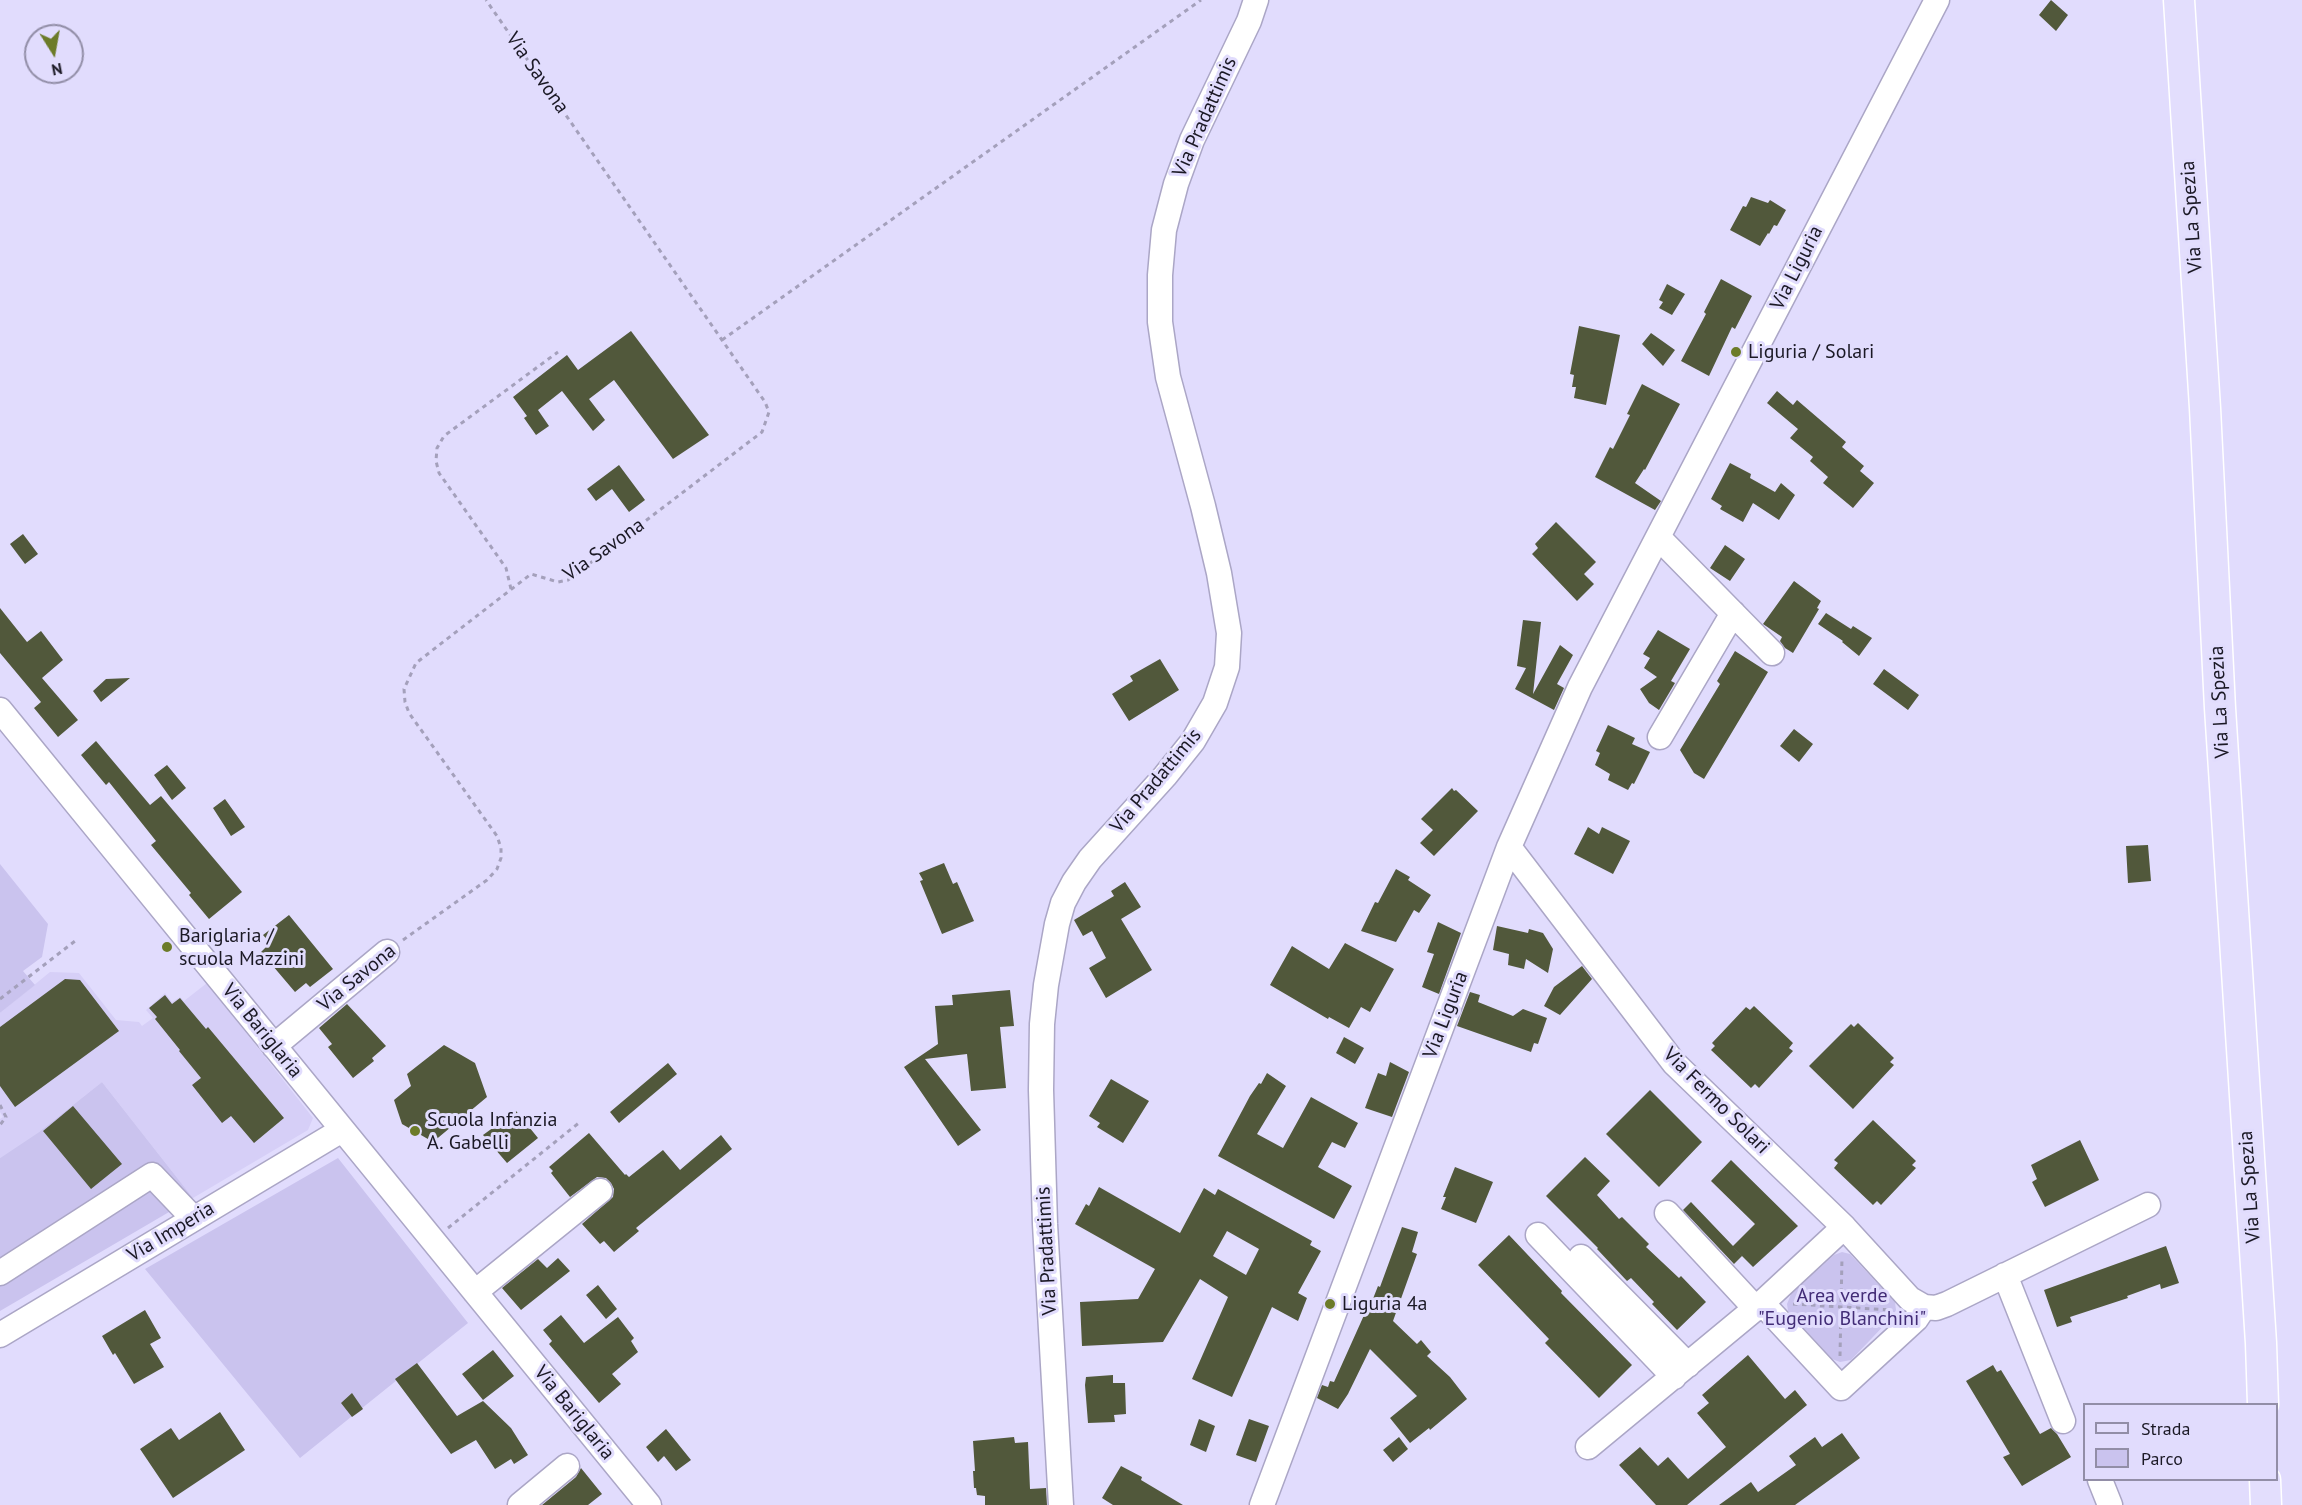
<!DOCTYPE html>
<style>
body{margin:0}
#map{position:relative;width:2302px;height:1505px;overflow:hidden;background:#e1dcfd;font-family:"PT Sans",sans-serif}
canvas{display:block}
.legend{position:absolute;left:2083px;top:1403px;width:195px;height:78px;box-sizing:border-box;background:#e1dcfd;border:2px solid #928ea7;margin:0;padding:8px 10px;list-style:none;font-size:18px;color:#1b1925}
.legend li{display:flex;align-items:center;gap:12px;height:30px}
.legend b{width:30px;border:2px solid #928ea7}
.north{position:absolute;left:24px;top:24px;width:60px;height:60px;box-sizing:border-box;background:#e1dcfd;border:2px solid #928ea7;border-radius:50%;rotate:169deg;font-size:16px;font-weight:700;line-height:24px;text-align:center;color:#1b1925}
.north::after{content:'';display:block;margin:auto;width:21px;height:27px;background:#6c7b29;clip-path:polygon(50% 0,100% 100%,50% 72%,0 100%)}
</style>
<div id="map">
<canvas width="2302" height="1505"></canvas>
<ul class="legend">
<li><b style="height:8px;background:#e3defd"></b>Strada</li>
<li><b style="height:16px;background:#cac3ee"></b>Parco</li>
</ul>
<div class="north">N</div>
</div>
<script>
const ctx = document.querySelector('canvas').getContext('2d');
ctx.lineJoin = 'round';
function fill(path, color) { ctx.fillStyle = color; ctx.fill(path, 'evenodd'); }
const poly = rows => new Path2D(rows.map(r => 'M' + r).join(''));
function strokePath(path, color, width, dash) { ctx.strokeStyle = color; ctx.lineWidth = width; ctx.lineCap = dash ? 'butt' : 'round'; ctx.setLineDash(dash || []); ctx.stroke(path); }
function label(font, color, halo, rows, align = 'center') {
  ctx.font = font + ' "PT Sans",sans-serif'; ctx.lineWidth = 6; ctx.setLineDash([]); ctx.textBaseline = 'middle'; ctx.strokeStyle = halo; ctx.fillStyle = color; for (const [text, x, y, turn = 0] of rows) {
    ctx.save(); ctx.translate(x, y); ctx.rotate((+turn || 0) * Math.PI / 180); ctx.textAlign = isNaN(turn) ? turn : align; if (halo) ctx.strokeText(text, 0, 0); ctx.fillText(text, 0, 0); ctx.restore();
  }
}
const built = poly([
 [50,972,79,973,116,1020,139,1022,142,1026,153,1018,146,1010,165,993,172,1002,180,997,184,1001,207,983,313,1118,308,1130,193,1198,102,1082,39,1132,0,1158,0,1119,3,1117,0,1112,0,1013]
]);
const green = poly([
 [0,864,48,924,42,957,23,971,35,985,0,1013],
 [102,1082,193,1198,0,1311,0,1158,39,1132],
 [338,1158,468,1323,300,1458,145,1269],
 [1842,1252,1850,1254,1895,1302,1896,1310,1893,1316,1851,1360,1840,1362,1832,1359,1788,1311,1787,1304,1791,1294,1834,1255]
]);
const building = poly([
 [2051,0,2068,15,2056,31,2039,15],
 [1751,197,1768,203,1770,200,1786,210,1777,226,1774,225,1769,234,1768,233,1760,246,1730,230,1743,206,1746,207],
 [1721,279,1752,296,1735,329,1732,327,1709,376,1681,361,1706,314,1704,312],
 [1667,284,1685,294,1672,315,1659,308,1663,302,1659,300],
 [1579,326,1620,335,1606,405,1574,398,1576,387,1572,387,1574,375,1570,374],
 [631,331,709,435,673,459,614,380,589,399,605,420,593,431,562,391,538,410,549,426,536,435,524,418,527,416,513,397,567,355,578,370],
 [1651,333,1675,350,1663,366,1642,344],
 [1642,384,1680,404,1645,470,1644,469,1635,483,1661,501,1655,510,1595,477,1610,447,1613,449,1630,415,1627,414],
 [1777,391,1793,405,1797,400,1846,442,1842,447,1864,466,1860,471,1874,483,1853,508,1823,483,1828,477,1810,461,1813,457,1790,438,1798,429,1767,403],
 [1730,463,1751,474,1750,478,1775,492,1781,483,1795,495,1779,520,1753,503,1743,522,1720,509,1722,506,1711,499],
 [619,465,645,500,629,512,612,489,596,501,587,489],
 [1556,522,1596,562,1584,574,1594,584,1577,601,1532,554,1538,548,1535,544],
 [23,534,38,554,25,564,10,544],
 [1725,545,1745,559,1730,581,1710,568],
 [1794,581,1821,601,1817,608,1819,609,1793,653,1785,648,1780,641,1782,637,1763,624],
 [0,608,27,642,41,631,63,660,42,678,78,720,58,737,34,708,41,702,0,653],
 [1826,613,1851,629,1853,626,1872,638,1859,656,1842,642,1843,641,1818,624],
 [1523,620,1541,622,1533,694,1560,645,1573,655,1557,684,1564,688,1554,710,1515,689,1526,668,1517,666],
 [1658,630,1690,649,1671,681,1675,683,1659,710,1649,703,1640,689,1657,677,1644,668,1650,658,1643,654],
 [1735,651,1768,672,1704,779,1694,773,1680,750,1720,684,1717,681],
 [1160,659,1179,690,1129,721,1112,694,1133,681,1130,676],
 [1884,669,1919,695,1908,710,1873,684],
 [130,678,101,702,93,691,106,679],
 [1608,725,1635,738,1632,744,1650,752,1634,784,1632,783,1628,790,1608,780,1610,774,1595,765,1600,753,1596,751],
 [1794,729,1813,744,1799,762,1780,746],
 [96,741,150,805,161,796,242,892,209,919,189,895,191,893,151,845,156,841,109,782,106,785,81,755],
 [167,765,186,788,172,800,154,775],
 [1452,788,1454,791,1456,790,1478,811,1434,856,1420,843,1433,830,1421,819],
 [225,799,245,827,231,836,213,808],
 [1588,827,1599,834,1602,827,1630,841,1613,874,1574,854],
 [2148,845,2151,881,2128,883,2126,846],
 [944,863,953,884,957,882,974,921,942,934,920,881,923,880,919,873],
 [1396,869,1410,877,1408,880,1431,895,1419,913,1414,910,1396,942,1361,931,1375,902,1378,903],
 [1125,882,1141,907,1121,919,1152,970,1106,998,1089,968,1106,958,1092,931,1083,936,1074,920,1114,896,1111,891],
 [289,915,333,969,310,987,306,983,295,992,261,952,270,943,263,935],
 [1438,922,1461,933,1439,994,1422,987,1434,954,1427,952],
 [1497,926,1528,933,1529,929,1543,933,1553,949,1548,973,1526,959,1524,969,1508,965,1509,954,1493,950],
 [1345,943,1394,969,1370,1012,1361,1007,1349,1028,1329,1017,1328,1019,1270,985,1292,946,1329,969],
 [1582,966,1592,979,1560,1015,1544,1006,1554,987],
 [65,979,80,980,119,1031,15,1107,0,1086,0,1027],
 [1010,990,1014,1026,1000,1027,1006,1088,971,1091,967,1054,925,1059,981,1130,958,1146,904,1067,938,1044,935,1006,953,1005,952,995],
 [1470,992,1480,995,1478,1002,1513,1016,1523,1009,1547,1018,1538,1044,1534,1043,1531,1052,1457,1026],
 [165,995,172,1004,180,998,206,1029,208,1027,284,1118,254,1143,231,1116,222,1123,192,1085,201,1078,179,1051,180,1050,155,1019,157,1017,149,1008],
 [347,1004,386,1046,372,1058,374,1061,353,1078,328,1047,332,1044,319,1028],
 [1754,1006,1793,1043,1789,1048,1793,1051,1759,1088,1755,1084,1751,1088,1711,1050,1715,1046,1712,1043,1746,1007,1750,1010],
 [1858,1023,1894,1058,1890,1062,1894,1065,1853,1109,1809,1066,1851,1024,1854,1027],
 [1344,1037,1364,1048,1355,1064,1336,1053],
 [444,1045,475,1063,487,1097,433,1142,402,1124,394,1100,411,1086,407,1074],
 [1390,1062,1409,1072,1392,1117,1365,1108,1378,1073,1386,1076],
 [668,1063,677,1074,619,1123,610,1112],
 [1267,1073,1286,1086,1257,1134,1283,1148,1311,1097,1358,1123,1345,1148,1332,1142,1318,1167,1352,1186,1334,1219,1218,1156,1250,1096,1259,1083,1261,1084],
 [1111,1079,1149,1101,1123,1143,1097,1127,1100,1123,1089,1116],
 [1650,1090,1702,1142,1659,1187,1606,1134],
 [73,1106,122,1164,91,1189,43,1131],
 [516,1111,538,1138,507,1163,483,1135],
 [1873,1120,1916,1161,1912,1165,1916,1168,1881,1205,1877,1201,1873,1205,1834,1168,1838,1163,1834,1160],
 [589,1133,625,1175,626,1174,629,1177,663,1150,680,1170,721,1135,732,1149,636,1228,639,1231,614,1252,604,1241,600,1244,582,1224,613,1197,614,1189,611,1183,606,1178,597,1177,570,1197,551,1173,553,1171,549,1167],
 [2080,1140,2099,1180,2045,1207,2032,1182,2037,1179,2031,1165],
 [1585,1157,1610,1181,1597,1195,1619,1219,1622,1217,1649,1244,1646,1247,1679,1278,1681,1276,1706,1302,1677,1330,1652,1304,1654,1302,1631,1278,1627,1281,1597,1249,1598,1248,1546,1196],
 [1731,1160,1798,1226,1753,1267,1733,1247,1742,1256,1734,1264,1683,1210,1691,1202,1733,1246,1755,1224,1711,1181],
 [1455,1167,1493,1182,1476,1223,1441,1209,1446,1197,1443,1197],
 [1099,1187,1180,1233,1204,1188,1215,1195,1218,1189,1312,1241,1310,1245,1321,1251,1298,1293,1307,1298,1298,1321,1272,1307,1232,1397,1192,1379,1228,1297,1200,1279,1163,1342,1082,1346,1080,1302,1138,1299,1155,1269,1075,1224,1086,1204,1089,1206],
 [1227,1231,1259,1249,1246,1275,1213,1256],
 [1402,1227,1418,1232,1412,1252,1417,1254,1393,1321,1417,1344,1421,1340,1431,1352,1427,1356,1450,1377,1467,1399,1430,1430,1429,1428,1410,1443,1390,1418,1417,1396,1370,1349,1348,1394,1338,1409,1317,1398,1322,1385,1328,1387,1330,1381,1334,1382,1365,1313,1367,1314,1378,1286,1380,1287],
 [1509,1235,1562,1291,1561,1293,1632,1365,1599,1398,1545,1343,1549,1339,1478,1265],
 [2166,1246,2179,1283,2161,1289,2160,1284,2127,1296,2128,1298,2070,1317,2072,1322,2057,1327,2044,1290],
 [558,1258,570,1271,521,1310,502,1288,538,1259,547,1268],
 [598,1285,617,1309,606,1319,586,1295],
 [145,1310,161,1338,150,1344,164,1367,134,1384,115,1353,113,1355,102,1336],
 [561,1315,584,1343,618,1317,634,1338,631,1341,638,1352,612,1374,621,1384,599,1403,549,1344,552,1341,543,1330],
 [493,1350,514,1376,483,1400,462,1374],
 [1748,1355,1785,1399,1795,1390,1807,1405,1687,1505,1656,1505,1619,1465,1640,1447,1658,1466,1668,1457,1688,1479,1726,1447,1697,1413,1709,1403,1702,1395],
 [417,1363,457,1416,483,1401,511,1428,528,1455,514,1464,511,1459,495,1469,476,1440,451,1454,395,1379],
 [1993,1365,1997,1372,2001,1370,2040,1434,2051,1428,2057,1434,2071,1457,2022,1486,2003,1457,2010,1454,1966,1381],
 [1113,1375,1113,1383,1125,1383,1126,1414,1114,1415,1115,1422,1088,1423,1085,1385,1086,1377],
 [352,1393,363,1409,352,1417,341,1403],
 [220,1412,245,1450,173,1498,140,1449,171,1428,179,1440],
 [1199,1419,1215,1426,1206,1452,1190,1445],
 [1249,1419,1269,1426,1256,1462,1236,1455],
 [666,1429,691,1460,676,1471,664,1456,658,1462,646,1447],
 [1842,1433,1860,1458,1795,1505,1719,1505,1751,1482,1758,1492,1796,1465,1789,1456,1815,1437,1822,1447],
 [1014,1437,1015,1443,1028,1442,1030,1489,1046,1488,1047,1505,985,1505,985,1496,977,1495,976,1488,974,1488,973,1471,975,1471,973,1441],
 [1399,1437,1408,1449,1393,1462,1383,1450],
 [1121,1466,1142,1477,1141,1480,1183,1505,1113,1505,1102,1498],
 [581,1468,602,1494,588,1505,542,1505,576,1477]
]);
const path = poly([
 [722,340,1201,0],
 [511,589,506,568,439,473,436,461,437,448,444,436,558,352],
 [403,940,487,880,497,869,501,858,501,848,497,836,409,713,405,702,404,689,416,663,531,574,558,582,568,580,762,432,769,412,765,402,486,0],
 [0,999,75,941],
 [0,1105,6,1117,0,1125],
 [448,1228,580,1122],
 [1793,1304,1891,1310],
 [1840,1356,1842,1257]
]);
const minor = poly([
 [1658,537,1772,653],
 [0,710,649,1505],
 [1660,737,1733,613],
 [1509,847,1674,1063,1844,1227,1910,1299,1924,1307,1936,1308,1947,1304,2148,1205],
 [274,1046,387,952],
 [1667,1213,1756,1309],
 [1538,1235,1674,1377],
 [1581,1257,1688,1365],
 [0,1273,152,1175,193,1218],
 [2005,1275,2063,1421],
 [475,1292,600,1191],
 [1762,1303,1841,1388,1916,1319,1924,1307],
 [0,1335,342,1130],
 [1588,1447,1762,1303,1844,1227],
 [2100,1480,2110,1505],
 [520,1505,567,1466],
 [1061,1505,1045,1224,1041,1090,1042,1024,1046,985,1057,924,1063,903,1074,882,1090,859,1165,776,1193,741,1215,703,1227,667,1229,633,1219,573,1203,506,1168,377,1160,322,1160,275,1164,230,1176,184,1192,140,1249,21,1256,0],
 [1262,1505,1509,847,1580,687,1937,0]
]);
const major = poly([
 [2179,0,2205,408,2220,708,2261,1343,2263,1404],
 [2265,1480,2266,1505]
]);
const markers = [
 [1736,352,6,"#6c7b29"],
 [167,947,6,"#6c7b29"],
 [415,1131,6,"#6c7b29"],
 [1330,1304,6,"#6c7b29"]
];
const streetNames = [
 ["Via Savona",537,73,55],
 ["Via Pradattimis",1205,117,-66],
 ["Via La Spezia",2192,217,-94],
 ["Via Liguria",1797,268,-63],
 ["Via Savona",604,550,-35],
 ["Via La Spezia",2220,702,-93],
 ["Via Pradattimis",1156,781,-50],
 ["Via Savona",357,978,-39],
 ["Via Liguria",1446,1015,-69],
 ["Via Bariglaria",262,1031,51],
 ["Via Fermo Solari",1716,1101,45],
 ["Via La Spezia",2250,1187,-94],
 ["Via Imperia",171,1232,-31],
 ["Via Pradattimis",1047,1251,-93],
 ["Via Bariglaria",574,1413,51]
];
const poiNames = [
 ["Liguria / Solari",1748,352],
 ["Bariglaria /",179,936],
 ["scuola Mazzini",179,959],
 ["Scuola Infanzia",427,1120],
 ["A. Gabelli",427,1143],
 ["Liguria 4a",1342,1304]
];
const parkNames = [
 ["Area verde",1842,1296],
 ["\"Eugenio Blanchini\"",1842,1319]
];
fill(built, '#d6cff7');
fill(green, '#cac3ee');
fill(building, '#51583b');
strokePath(minor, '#aba6c6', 27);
strokePath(major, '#fff', 33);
strokePath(path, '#a4a0bb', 3, [4.5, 4.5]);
strokePath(minor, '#fff', 24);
strokePath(major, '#e3defd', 30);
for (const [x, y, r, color] of markers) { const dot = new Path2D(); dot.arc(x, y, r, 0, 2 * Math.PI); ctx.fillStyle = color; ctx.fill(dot); strokePath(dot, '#e1dcfd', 2); }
label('20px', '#1b1925', '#e1dcfd', streetNames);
label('20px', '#1b1925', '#e1dcfd', poiNames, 'left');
label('20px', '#422c76', '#e1dcfd', parkNames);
</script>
